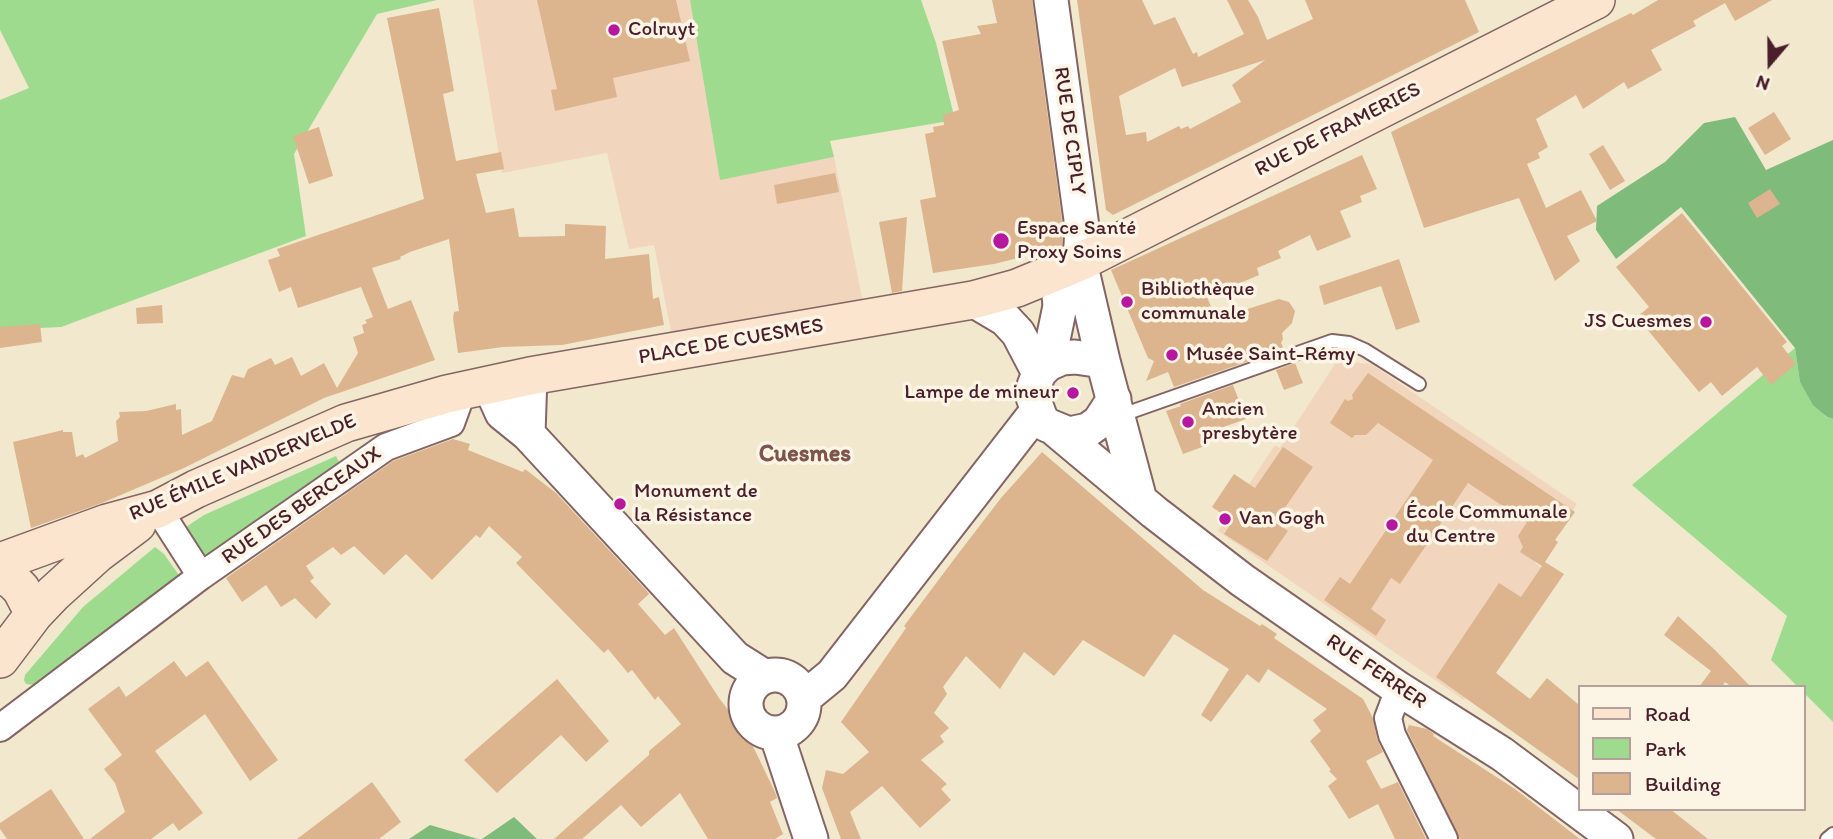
<!DOCTYPE html>
<meta charset="utf-8">
<style>
body{margin:0}
#map{position:relative;width:1833px;height:839px;overflow:hidden;background:#f1e8cd;font-family:Itim,sans-serif}
canvas{display:block}
.legend{position:absolute;left:1578px;top:685px;width:228px;height:126px;box-sizing:border-box;background:#fcf5e5;border:2px solid #b59f9b;margin:0;padding:9px 12px;list-style:none;font-size:21px;color:#4a1f2b}
.legend li{display:flex;align-items:center;gap:14px;height:35px}
.legend b{width:35px;border:2px solid #b59f9b}
.north{position:absolute;left:1735px;top:28px;width:70px;height:70px;-webkit-text-stroke:5px #fcf5e5;paint-order:stroke;rotate:200deg;font-size:19px;font-weight:700;line-height:28px;text-align:center;color:#4a1f2b}
.north::after{content:'';display:block;margin:auto;width:24px;height:32px;background:#4a1f2b;clip-path:polygon(50% 0,100% 100%,50% 72%,0 100%)}
</style>
<div id="map">
<canvas width="1833" height="839"></canvas>
<ul class="legend">
<li><b style="height:9px;background:#fbe5cf"></b>Road</li>
<li><b style="height:19px;background:#9fdb8f"></b>Park</li>
<li><b style="height:19px;background:#dcb58f"></b>Building</li>
</ul>
<div class="north">N</div>
</div>
<script>
const ctx = document.querySelector('canvas').getContext('2d');
ctx.lineJoin = 'round';
function fill(path, color) { ctx.fillStyle = color; ctx.fill(path, 'evenodd'); }
const poly = rows => new Path2D(rows.map(r => 'M' + r).join(''));
function strokePath(path, color, width, dash) { ctx.strokeStyle = color; ctx.lineWidth = width; ctx.lineCap = dash ? 'butt' : 'round'; ctx.setLineDash(dash || []); ctx.stroke(path); }
function label(font, color, halo, rows, align = 'center') {
  ctx.font = font + ' Itim,sans-serif'; ctx.lineWidth = 7; ctx.setLineDash([]); ctx.textBaseline = 'middle'; ctx.strokeStyle = halo; ctx.fillStyle = color; for (const [text, x, y, turn = 0] of rows) {
    ctx.save(); ctx.translate(x, y); ctx.rotate((+turn || 0) * Math.PI / 180); ctx.textAlign = isNaN(turn) ? turn : align; if (halo) ctx.strokeText(text, 0, 0); ctx.fillText(text, 0, 0); ctx.restore();
  }
}
const built = poly([
 [473,0,690,0,720,179,834,157,866,318,675,351,654,245,629,249,607,153,502,173],
 [1337,361,1371,364,1577,504,1535,563,1551,575,1464,700,1218,531,1275,445,1280,448]
]);
const green = poly([
 [0,0,437,0,377,14,294,154,306,236,61,327,0,330,0,100,29,88,0,30],
 [690,0,921,0,936,43,955,120,830,141,834,157,720,180],
 [1795,348,1800,382,1826,417,1833,419,1833,722,1803,692,1803,687,1798,687,1771,660,1787,616,1632,485],
 [336,456,341,466,205,564,185,531,186,527,204,515],
 [155,547,164,554,181,578,34,685,26,684,24,680,25,675,83,607]
]);
const forest = poly([
 [1735,117,1766,170,1833,140,1833,419,1827,417,1813,405,1800,382,1795,348,1681,207,1616,259,1596,230,1597,206,1665,162,1704,123],
 [514,817,537,839,482,839],
 [430,825,478,839,409,839]
]);
const building = poly([
 [537,0,676,0,690,61,613,78,617,97,555,111,551,90,557,89],
 [992,0,1032,0,1063,228,1062,247,994,264,933,273,920,200,936,197,925,134,934,132,933,127,944,125,943,115,959,110,942,41,981,34,977,26,997,23],
 [1077,0,1142,0,1154,25,1175,17,1193,54,1197,52,1198,57,1244,34,1227,0,1248,0,1258,17,1267,40,1313,19,1305,0,1465,0,1479,32,1113,215,1106,210],
 [1265,60,1232,85,1241,102,1190,129,1188,126,1181,129,1179,126,1147,142,1146,132,1126,135,1119,96,1175,68,1182,87],
 [1658,0,1772,0,1735,21,1725,3,1693,21,1696,26,1651,50,1662,70,1628,89,1624,82,1583,109,1576,95,1536,119,1548,147,1538,153,1540,158,1527,164,1546,208,1581,190,1597,221,1567,236,1580,261,1555,281,1519,198,1424,228,1391,132,1631,13,1633,15],
 [439,8,454,91,443,94,456,161,501,152,504,169,476,174,486,213,514,208,519,237,565,236,565,224,606,226,605,259,649,254,653,299,659,297,664,325,562,345,503,347,458,353,453,318,454,312,459,311,449,239,410,252,400,257,401,259,372,268,388,309,411,300,435,360,324,398,184,468,102,503,31,528,13,442,63,430,63,432,72,432,76,457,83,454,85,458,118,441,116,421,120,417,119,412,146,411,176,404,176,410,181,409,182,435,212,421,232,375,244,378,248,369,271,358,275,365,292,357,301,376,324,363,337,388,358,353,353,337,364,333,362,325,367,323,365,320,373,317,361,287,298,308,291,287,279,292,268,260,280,256,277,249,424,199,387,18],
 [1774,112,1791,139,1765,155,1748,128],
 [319,127,333,176,309,184,293,136],
 [1603,145,1625,181,1610,190,1589,154],
 [1362,155,1377,189,1360,196,1362,202,1340,211,1351,237,1317,251,1310,235,1278,251,1281,258,1257,268,1259,275,1207,297,1216,319,1279,299,1289,302,1295,311,1292,323,1282,333,1283,339,1281,343,1284,349,1174,387,1168,372,1146,381,1154,361,1148,358,1111,270],
 [835,173,839,192,777,204,774,185],
 [1770,189,1780,204,1757,218,1748,203],
 [1682,213,1787,342,1782,346,1796,364,1771,385,1757,367,1722,396,1711,382,1699,392,1637,317,1649,307,1616,267],
 [907,217,902,291,892,293,879,222],
 [1399,259,1420,322,1396,330,1381,286,1324,305,1319,286],
 [162,305,163,323,137,324,136,308],
 [40,324,42,342,0,348,0,327],
 [1295,363,1303,383,1284,390,1276,370],
 [1368,373,1575,512,1555,540,1558,542,1545,562,1564,574,1496,673,1530,699,1547,678,1579,705,1579,779,1436,677,1499,583,1521,597,1542,566,1520,552,1523,547,1518,536,1527,522,1468,483,1400,584,1391,578,1371,609,1386,620,1376,636,1324,600,1340,577,1350,584,1433,460,1378,423,1366,435,1355,435,1352,438,1330,423,1345,399,1348,401,1353,399,1352,395],
 [1233,385,1246,419,1201,435,1205,446,1183,454,1166,411,1181,406,1180,404],
 [453,439,470,444,468,450,523,472,525,469,556,493,646,590,649,594,638,604,665,635,674,628,719,698,748,736,775,792,777,798,770,802,783,834,775,839,708,839,680,793,641,827,621,805,582,839,554,839,649,755,649,751,681,724,658,696,655,700,632,670,628,673,608,649,604,653,516,563,522,557,489,526,480,538,476,535,432,580,406,554,384,575,354,546,341,555,333,547,306,566,314,578,310,581,331,604,316,619,295,598,281,607,266,585,242,602,226,578,393,461],
 [1283,447,1313,467,1275,522,1288,531,1267,561,1224,534,1233,521,1212,507,1234,474,1255,488],
 [1042,452,1203,590,1260,626,1262,624,1277,634,1274,638,1363,699,1373,718,1377,739,1383,752,1366,761,1381,789,1398,782,1426,839,1395,839,1378,804,1349,819,1328,786,1337,779,1329,771,1331,770,1310,741,1321,731,1313,720,1327,709,1268,669,1259,683,1247,674,1211,722,1201,715,1229,669,1174,634,1144,677,1083,640,1054,676,1024,652,1000,689,966,656,943,687,947,694,934,713,949,728,940,736,944,742,921,760,947,784,941,789,951,800,920,828,882,786,850,812,861,839,841,839,822,788,826,770,843,774,869,752,841,722,906,628,904,626,958,554,1001,498],
 [1678,616,1714,649,1751,687,1732,687,1725,682,1722,687,1699,687,1711,671,1664,635],
 [174,661,186,677,208,661,278,760,250,781,205,714,155,751,203,813,179,831,173,823,151,839,90,839,125,812,115,783,104,769,122,755,88,709,119,686,126,697],
 [557,679,609,741,586,762,561,735,497,793,464,760],
 [1409,725,1427,729,1434,734,1433,736,1515,789,1580,839,1460,839,1407,730],
 [372,782,401,822,379,839,297,839],
 [51,789,84,839,7,839,0,829,0,823],
 [1616,809,1670,809,1708,839,1656,839]
]);
const service = poly([
 [1119,416,1332,341,1349,343,1365,350,1419,384],
 [1827,839,1833,834]
]);
const minor = poly([
 [158,509,201,576],
 [1399,689,1388,718,1392,735,1444,839],
 [0,728,201,576,386,447,451,423,463,390]
]);
const tertiary = poly([
 [1051,0,1082,227,1080,262,1103,361,1140,500],
 [973,300,1005,319,1018,333,1039,373],
 [1103,361,1075,357,1062,358,1048,364,1039,373,1034,386,1033,397,1041,419,1047,425,1069,434,1088,430,1099,422,1114,399],
 [1048,364,1060,306,1057,273],
 [489,384,502,413,528,434,735,658,765,677],
 [1056,430,1154,512,1242,580,1399,689,1502,754,1616,839],
 [528,434,530,376],
 '746 704a29 29 0 1 1 58 0a29 29 0 1 1-58 0Z',
 [804,698,832,675,1037,411],
 [776,733,811,839]
]);
const secondary = poly([
 [0,562,107,523,158,509,196,489,346,423,447,394,530,376,973,300,1017,288,1080,262,1596,0],
 [0,574,13,581,21,589,34,614],
 [0,659,34,614,53,594,97,554,137,524]
]);
const markers = [
 [614,30,7,"#b5179e"],
 [1001,241,9,"#b5179e"],
 [1127,302,7,"#b5179e"],
 [1706,322,7,"#b5179e"],
 [1172,355,7,"#b5179e"],
 [1073,393,7,"#b5179e"],
 [1188,422,7,"#b5179e"],
 [620,504,7,"#b5179e"],
 [1225,519,7,"#b5179e"],
 [1392,525,7,"#b5179e"]
];
const poiNames = [
 ["Colruyt",628,30],
 ["Espace Santé",1017,229],
 ["Proxy Soins",1017,253],
 ["Bibliothèque",1141,290],
 ["communale",1141,314],
 ["JS Cuesmes",1692,322,"right"],
 ["Musée Saint-Rémy",1186,355],
 ["Lampe de mineur",1059,393,"right"],
 ["Ancien",1202,410],
 ["presbytère",1202,434],
 ["Monument de",634,492],
 ["la Résistance",634,516],
 ["École Communale",1406,513],
 ["du Centre",1406,537],
 ["Van Gogh",1239,519]
];
const streetNames = [
 ["RUE DE FRAMERIES",1338,130,-27],
 ["RUE DE CIPLY",1069,131,82],
 ["PLACE DE CUESMES",731,342,-10],
 ["RUE ÉMILE VANDERVELDE",243,468,-23],
 ["RUE DES BERCEAUX",302,506,-35],
 ["RUE FERRER",1376,672,34]
];
const quarterNames = [
 ["Cuesmes",805,455]
];
fill(built, '#f1d5bd');
fill(green, '#9fdb8f');
fill(forest, '#7fbb7a');
fill(building, '#dcb58f');
strokePath(service, '#846564', 16);
strokePath(minor, '#846564', 30);
strokePath(tertiary, '#846564', 37);
strokePath(secondary, '#846564', 40);
strokePath(service, '#fff', 12);
strokePath(minor, '#fff', 26);
strokePath(tertiary, '#fff', 33);
strokePath(secondary, '#fbe5cf', 37);
for (const [x, y, r, color] of markers) { const dot = new Path2D(); dot.arc(x, y, r, 0, 2 * Math.PI); ctx.fillStyle = color; ctx.fill(dot); strokePath(dot, '#fcf5e5', 2.5); }
label('21px', '#4a1f2b', '#fcf5e5', poiNames, 'left');
label('21px', '#4a1f2b', '#fcf5e5', streetNames);
label('bold 24px', '#7d544e', '#fcf5e5', quarterNames);
</script>
